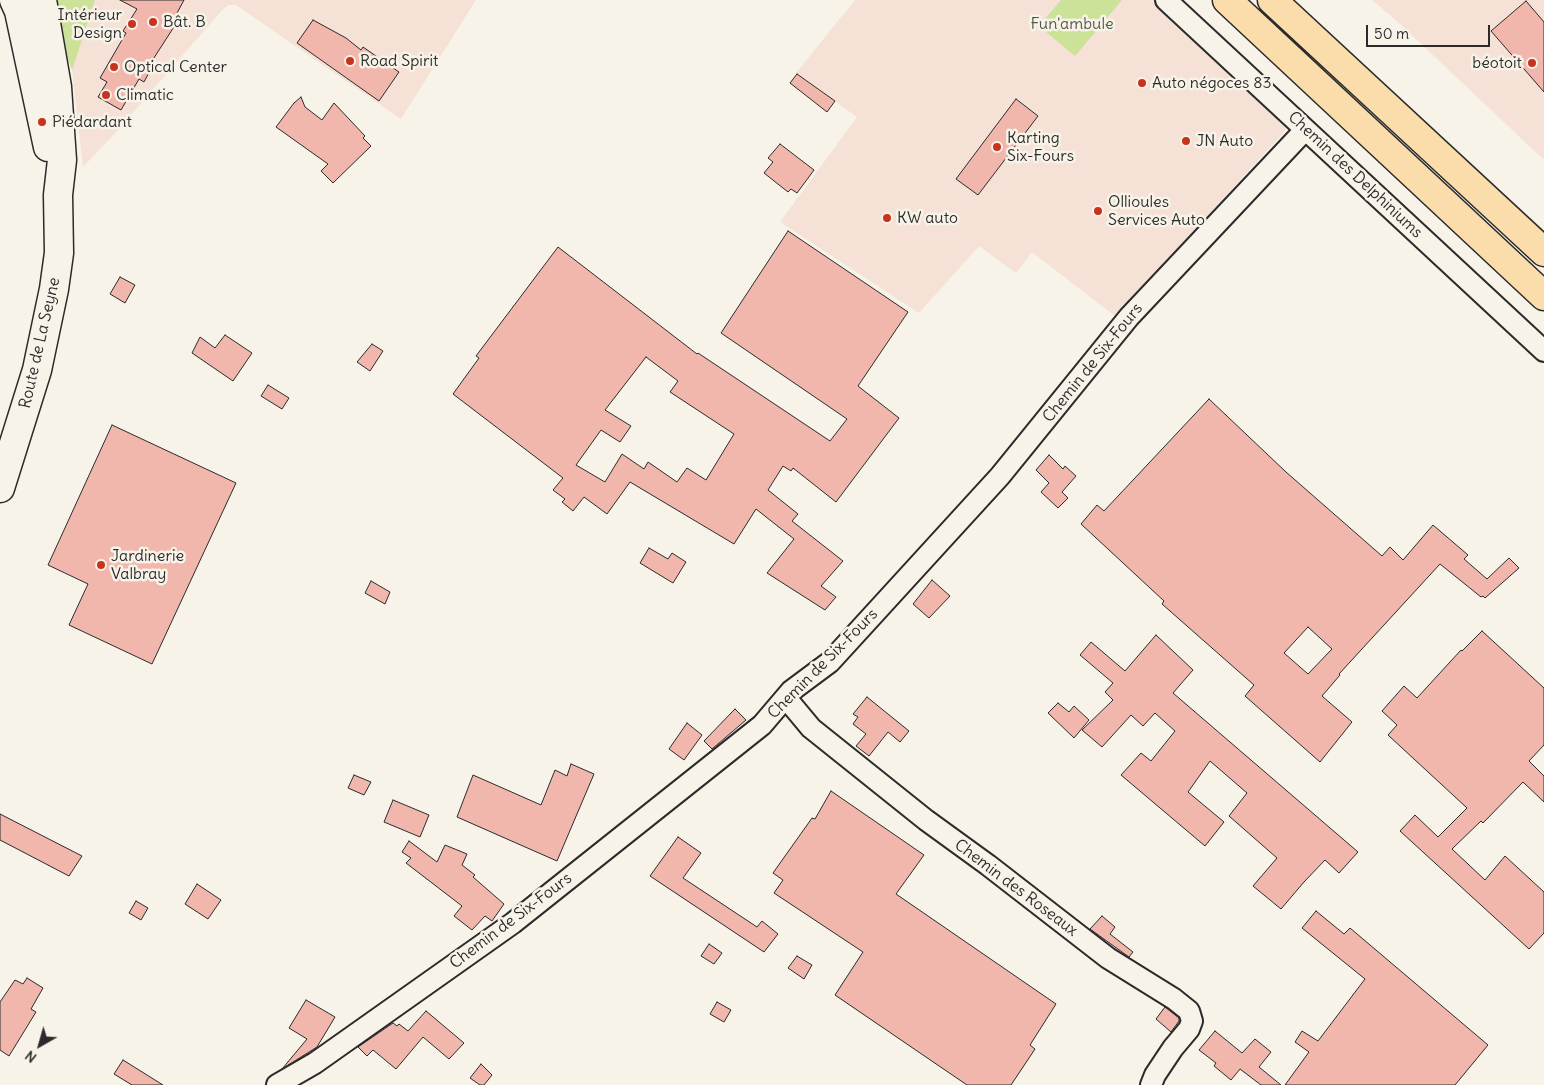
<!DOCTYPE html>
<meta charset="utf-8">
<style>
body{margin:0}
#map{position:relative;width:1544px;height:1085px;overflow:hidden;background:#f7f3e8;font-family:Delius,sans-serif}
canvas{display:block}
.north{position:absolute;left:15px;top:1020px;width:50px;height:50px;-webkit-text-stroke:4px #f7f3e8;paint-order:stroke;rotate:218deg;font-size:14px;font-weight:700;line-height:20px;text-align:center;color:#2b2b2b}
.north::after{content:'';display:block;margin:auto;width:18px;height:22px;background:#2b2b2b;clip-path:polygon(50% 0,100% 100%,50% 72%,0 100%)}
.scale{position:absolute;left:1366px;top:25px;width:124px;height:22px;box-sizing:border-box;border:2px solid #2b2b2b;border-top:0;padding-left:6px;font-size:15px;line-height:18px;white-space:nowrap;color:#2b2b2b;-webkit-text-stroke:4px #f7f3e8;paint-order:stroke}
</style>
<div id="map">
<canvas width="1544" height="1085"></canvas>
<div class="north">N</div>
<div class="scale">50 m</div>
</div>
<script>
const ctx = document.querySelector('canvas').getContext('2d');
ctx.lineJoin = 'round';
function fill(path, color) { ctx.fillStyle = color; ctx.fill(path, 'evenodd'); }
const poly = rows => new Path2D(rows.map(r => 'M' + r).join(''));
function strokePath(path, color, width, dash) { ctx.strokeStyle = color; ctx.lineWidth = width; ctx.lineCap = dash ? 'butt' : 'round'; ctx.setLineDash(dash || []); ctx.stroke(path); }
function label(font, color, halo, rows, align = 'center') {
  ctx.font = font + ' Delius,sans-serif'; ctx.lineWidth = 5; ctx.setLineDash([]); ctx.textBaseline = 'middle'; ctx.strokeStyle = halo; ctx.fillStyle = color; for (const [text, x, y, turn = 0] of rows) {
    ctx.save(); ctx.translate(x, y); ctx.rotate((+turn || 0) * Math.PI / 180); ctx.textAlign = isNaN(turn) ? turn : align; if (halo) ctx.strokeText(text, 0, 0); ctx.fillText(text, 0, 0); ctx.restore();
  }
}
const built = poly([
 [86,0,476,0,401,119,236,5,229,5,222,10,117,131,83,167,72,70,81,8],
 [855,0,1154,0,1270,109,1286,128,1283,133,1116,317,1032,252,1016,273,979,246,919,313,780,222,857,117,796,73],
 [1372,0,1544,0,1544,160,1399,23]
]);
const green = poly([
 [57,0,95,0,72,70,68,59],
 [1061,0,1122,0,1075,56,1039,26]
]);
const building = poly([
 [120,0,184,0,177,13,181,16,150,64,153,65,144,82,139,79,121,110,98,97,107,82,100,78,126,33,123,31,137,9,120,0],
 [1526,1,1544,22,1544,92,1491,31,1526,1],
 [313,20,346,38,361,50,363,47,399,72,379,101,297,43,313,20],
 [797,74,835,101,827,112,790,83,797,74],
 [301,97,305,107,322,120,334,103,365,136,363,138,371,146,333,183,321,171,328,164,276,127,294,103,301,97],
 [1016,99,1038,116,978,195,956,179,1016,99],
 [780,144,814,170,797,193,791,189,788,192,764,173,773,162,768,158,780,144],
 [788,231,908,312,858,386,899,418,836,502,793,468,791,471,783,466,768,490,798,514,792,521,843,561,821,586,836,597,825,610,767,573,794,539,756,509,734,544,630,482,607,514,584,497,573,511,562,502,565,499,553,490,563,478,453,394,479,358,476,356,558,247,697,354,698,353,830,441,847,419,721,333,788,231],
 [646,357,678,381,670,392,734,434,706,480,687,468,677,482,648,462,644,469,622,454,605,482,576,465,601,430,620,442,631,426,605,410,646,357],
 [120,277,135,285,125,303,110,294,120,277],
 [225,335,252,353,233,381,192,353,200,337,215,348,225,335],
 [372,344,383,351,370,371,357,362,372,344],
 [268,385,289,398,282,409,261,396,268,385],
 [1209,399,1286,472,1382,556,1390,547,1403,560,1433,525,1468,555,1464,559,1487,579,1509,558,1519,568,1485,598,1483,596,1481,597,1440,564,1339,674,1340,675,1322,696,1352,722,1320,762,1245,696,1254,685,1162,604,1164,601,1081,524,1097,505,1104,511,1209,399],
 [1308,627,1332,649,1308,674,1284,653,1308,627],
 [112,425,236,483,152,664,69,625,88,584,48,565,112,425],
 [1049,455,1063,469,1065,466,1076,476,1062,492,1068,498,1058,508,1041,492,1049,483,1036,470,1049,455],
 [649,548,668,559,672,553,686,562,673,583,640,563,649,548],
 [932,580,950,596,929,618,913,604,932,580],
 [371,581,390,592,385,604,365,593,371,581],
 [1482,631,1544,688,1544,745,1529,761,1544,776,1544,802,1523,782,1483,823,1481,821,1452,849,1485,880,1505,856,1544,892,1544,933,1529,949,1400,831,1415,815,1438,837,1467,808,1388,735,1397,725,1382,711,1404,686,1417,698,1461,650,1462,651,1482,631],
 [1156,635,1193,670,1173,693,1358,852,1339,873,1325,860,1304,882,1281,909,1253,886,1277,858,1229,816,1247,793,1210,761,1188,792,1224,822,1205,846,1121,775,1141,753,1151,761,1175,731,1155,713,1143,726,1131,715,1102,747,1082,730,1113,700,1105,692,1113,683,1080,655,1091,642,1125,671,1156,635],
 [867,697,909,731,900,742,888,732,869,756,856,746,866,734,853,724,858,717,853,714,867,697],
 [1058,703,1069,712,1074,706,1089,720,1074,738,1048,713,1058,703],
 [735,709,746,720,712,749,704,741,735,709],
 [687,723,702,735,684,760,669,749,687,723],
 [571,764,594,774,557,861,457,817,473,775,541,805,555,770,567,776,571,764],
 [354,775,371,782,364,795,348,788,354,775],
 [831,791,924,855,896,894,1056,1004,1030,1045,1035,1049,1011,1085,967,1085,835,995,863,952,774,893,783,880,773,873,812,818,815,819,831,791],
 [393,800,429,815,420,837,384,822,393,800],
 [0,814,82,856,69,876,0,840,0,814],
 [678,837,701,853,683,878,757,927,762,921,778,934,764,952,650,876,678,837],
 [409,841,437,862,445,845,467,854,462,865,475,875,473,877,504,904,492,921,485,916,472,930,454,916,462,906,406,863,411,858,402,852,409,841],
 [197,884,221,900,208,919,185,904,197,884],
 [136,901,148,908,141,920,129,913,136,901],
 [1316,911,1344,934,1350,928,1488,1045,1455,1085,1285,1085,1309,1052,1295,1042,1302,1031,1318,1041,1365,979,1302,928,1316,911],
 [1102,916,1115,927,1110,934,1133,952,1129,957,1090,929,1102,916],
 [709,944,722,953,714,964,701,956,709,944],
 [797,956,812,965,804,979,788,968,797,956],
 [27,978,43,988,31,1009,36,1012,9,1056,0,1050,0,1002,15,980,23,984,27,978],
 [306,1000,335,1017,317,1047,282,1069,307,1039,289,1028,306,1000],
 [717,1002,731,1010,724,1022,710,1014,717,1002],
 [1165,1007,1179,1018,1179,1021,1171,1032,1156,1019,1165,1007],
 [426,1011,464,1043,449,1059,423,1037,396,1069,373,1050,367,1056,358,1047,393,1023,397,1026,399,1024,408,1031,426,1011],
 [1215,1031,1242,1053,1255,1039,1271,1052,1259,1067,1281,1085,1261,1085,1240,1069,1231,1080,1214,1066,1216,1063,1199,1050,1215,1031],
 [123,1060,163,1085,132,1085,114,1074,123,1060],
 [481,1064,492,1075,484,1085,480,1085,470,1078,481,1064]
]);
const street = poly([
 [1166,0,1544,351],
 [786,698,811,728,926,820,988,865,1108,958,1174,999,1189,1011,1192,1021,1189,1029,1173,1048,1155,1075,1151,1085],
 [277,1085,315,1063,513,923,762,725,791,691,830,662,1000,476,1129,317,1305,130]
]);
const secondary = poly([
 [14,0,19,11,48,147],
 [0,488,37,370,54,289,59,253,58,195,62,160,57,87,42,0]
]);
const highway = poly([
 [1227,0,1544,296],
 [1272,0,1544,252]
]);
const markers = [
 [153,22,5,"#c8321e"],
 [132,24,5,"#c8321e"],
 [350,61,5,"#c8321e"],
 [1532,63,5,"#c8321e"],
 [114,67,5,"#c8321e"],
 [1142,83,5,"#c8321e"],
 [106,95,5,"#c8321e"],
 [42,122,5,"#c8321e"],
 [1186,141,5,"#c8321e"],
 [997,147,5,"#c8321e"],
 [1098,211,5,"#c8321e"],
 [887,218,5,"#c8321e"],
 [101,565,5,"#c8321e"]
];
const poiNames = [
 ["Intérieur",122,15,"right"],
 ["Design",122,33,"right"],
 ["Bât. B",163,22],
 ["Road Spirit",360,61],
 ["béotoit",1522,63,"right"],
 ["Optical Center",124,67],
 ["Auto négoces 83",1152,83],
 ["Climatic",116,95],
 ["Piédardant",52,122],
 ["Karting",1007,138],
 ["Six-Fours",1007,156],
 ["JN Auto",1196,141],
 ["Ollioules",1108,202],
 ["Services Auto",1108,220],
 ["KW auto",897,218],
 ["Jardinerie",111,556],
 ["Valbray",111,574]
];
const parkNames = [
 ["Fun'ambule",1072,24]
];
const streetNames = [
 ["Chemin des Delphiniums",1355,175,43],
 ["Route de La Seyne",40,343,-77],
 ["Chemin de Six-Fours",1093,363,-51],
 ["Chemin de Six-Fours",823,664,-45],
 ["Chemin des Roseaux",1016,888,37],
 ["Chemin de Six-Fours",511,921,-37]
];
fill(built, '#f5e1d6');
fill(green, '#cbe298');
fill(building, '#f1b7ac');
strokePath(building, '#2b2b2b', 1);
strokePath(street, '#2b2b2b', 24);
strokePath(secondary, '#2b2b2b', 31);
strokePath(highway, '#2b2b2b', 31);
strokePath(street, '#f7f3e8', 20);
strokePath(secondary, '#f7f3e8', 28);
strokePath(highway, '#faddab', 28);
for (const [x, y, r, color] of markers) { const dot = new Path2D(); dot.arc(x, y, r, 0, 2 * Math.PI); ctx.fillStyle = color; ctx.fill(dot); strokePath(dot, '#f7f3e8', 2); }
label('16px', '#2b2b2b', '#f7f3e8', poiNames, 'left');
label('16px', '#535946', '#f7f3e8', parkNames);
label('16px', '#2b2b2b', '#f7f3e8', streetNames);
</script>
